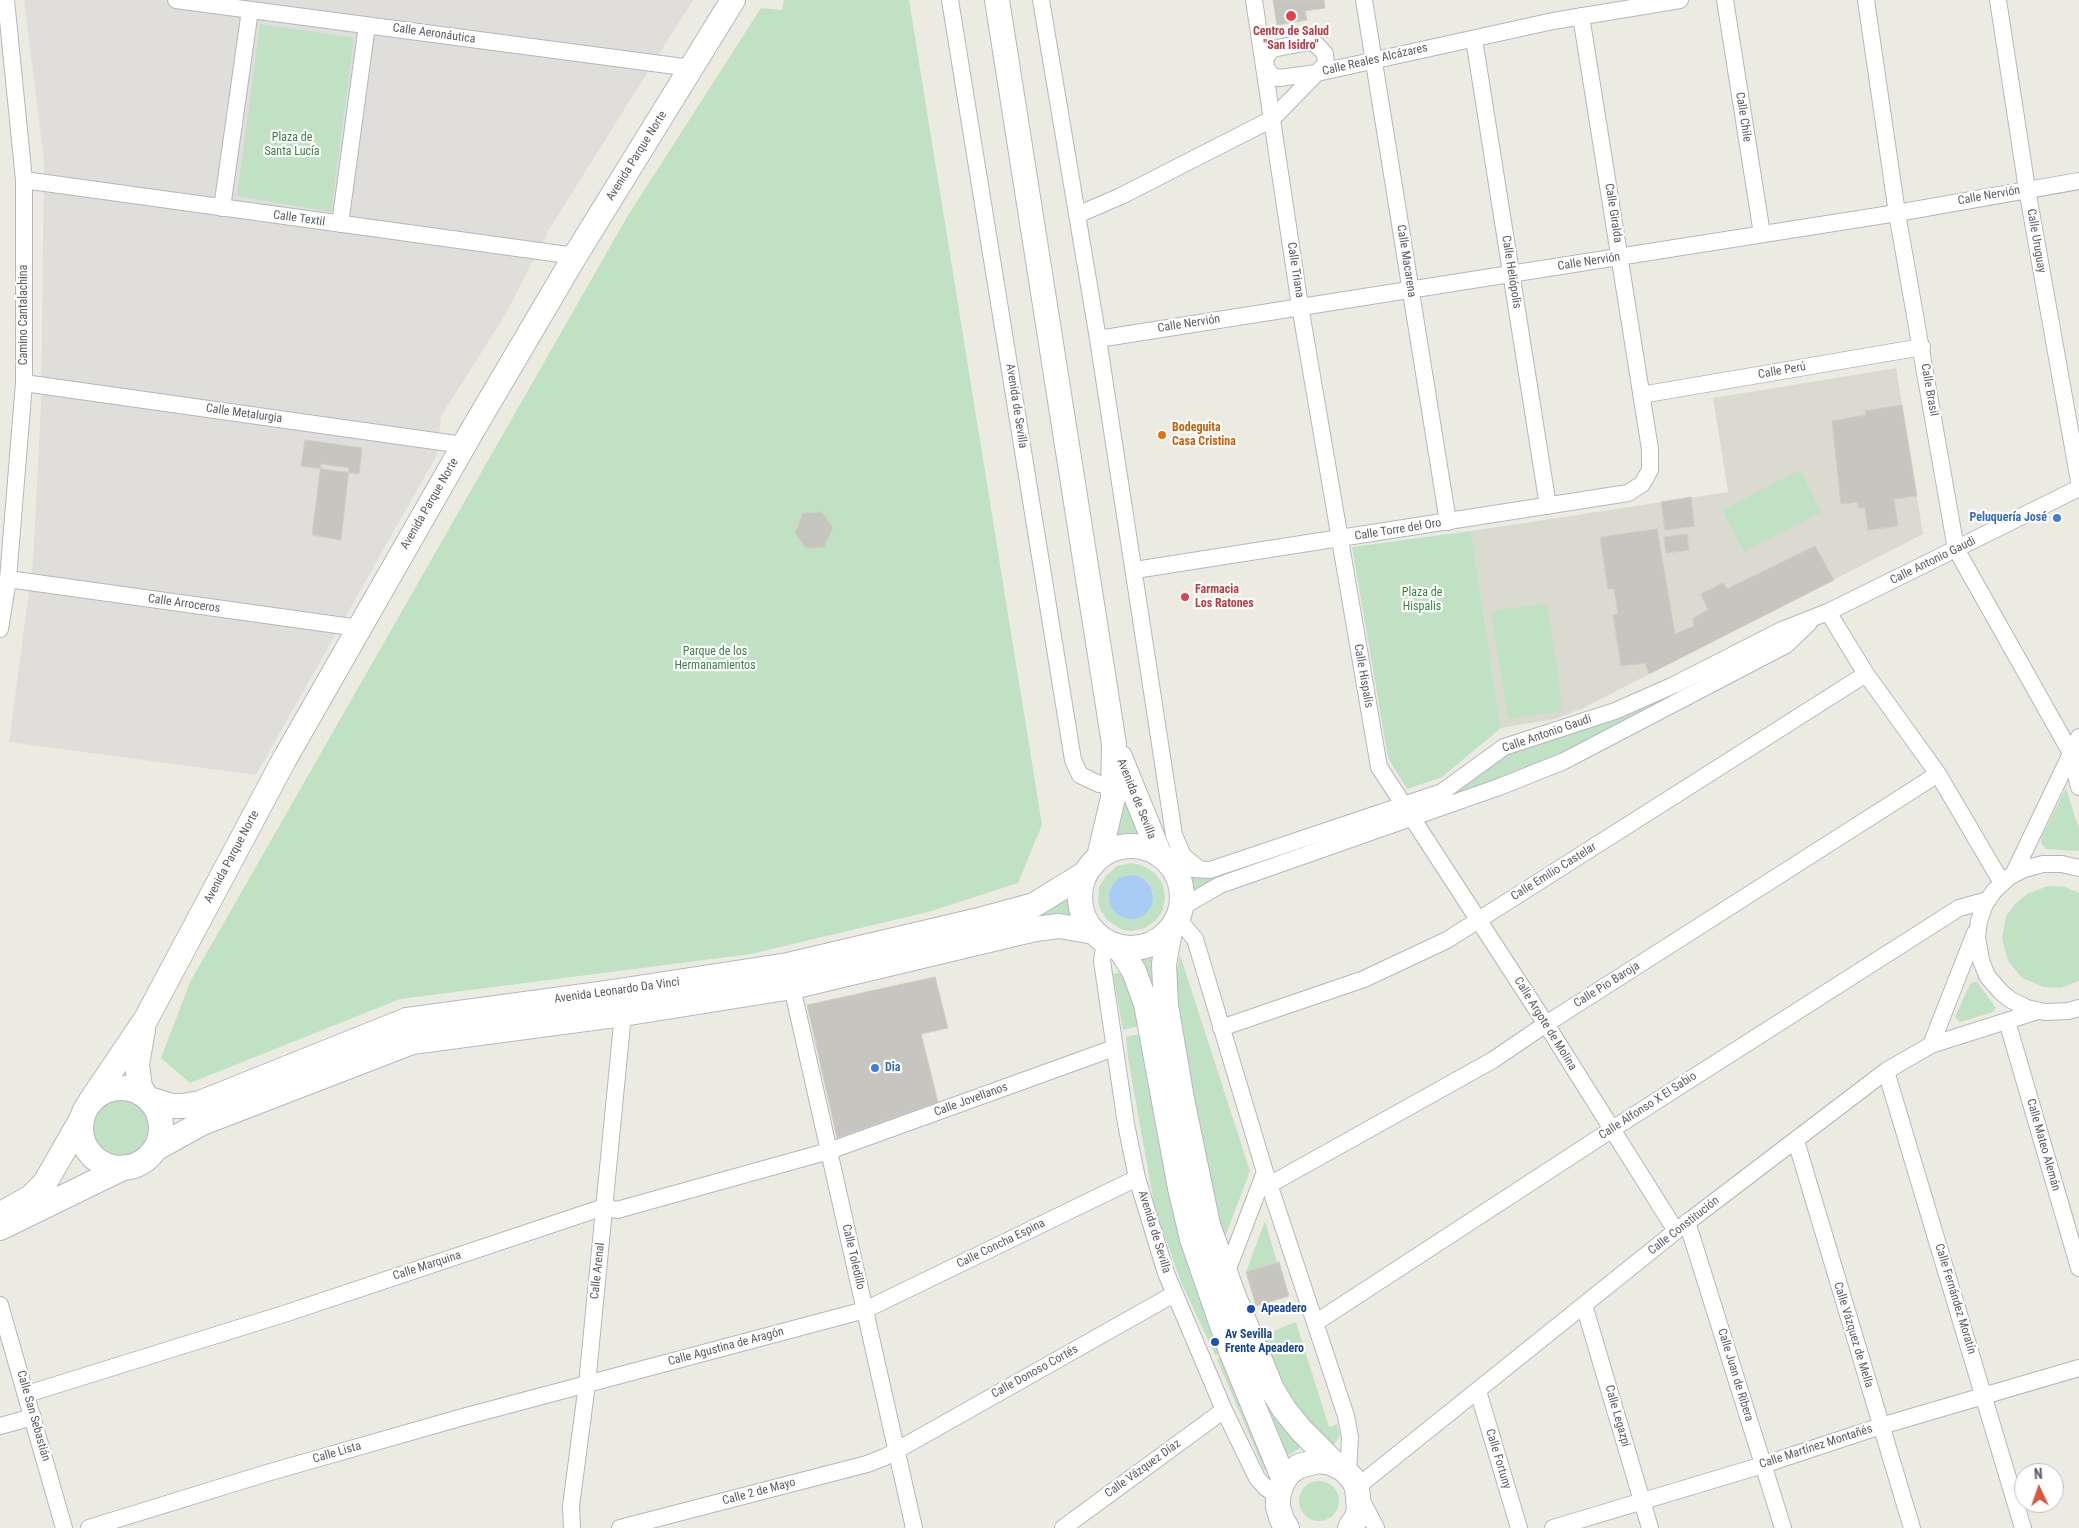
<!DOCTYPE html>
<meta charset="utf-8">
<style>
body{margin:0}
#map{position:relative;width:2079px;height:1528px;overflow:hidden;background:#ecebe2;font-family:"Roboto Condensed",sans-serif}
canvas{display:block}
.north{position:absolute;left:2014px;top:1463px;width:50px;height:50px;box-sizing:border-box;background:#fff;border:1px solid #bdbec0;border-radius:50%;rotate:357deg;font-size:14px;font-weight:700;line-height:20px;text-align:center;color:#5b5d61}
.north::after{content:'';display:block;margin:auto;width:18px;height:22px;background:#d8593c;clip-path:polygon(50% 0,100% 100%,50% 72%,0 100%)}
</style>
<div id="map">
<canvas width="2079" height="1528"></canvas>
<div class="north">N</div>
</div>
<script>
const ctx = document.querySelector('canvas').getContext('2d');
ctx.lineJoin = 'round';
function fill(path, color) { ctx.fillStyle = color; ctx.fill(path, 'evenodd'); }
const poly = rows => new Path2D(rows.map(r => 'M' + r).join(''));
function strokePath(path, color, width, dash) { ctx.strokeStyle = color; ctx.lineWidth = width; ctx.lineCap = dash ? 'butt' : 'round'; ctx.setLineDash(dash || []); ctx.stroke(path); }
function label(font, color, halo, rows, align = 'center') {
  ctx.font = font + ' "Roboto Condensed",sans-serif'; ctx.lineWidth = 4.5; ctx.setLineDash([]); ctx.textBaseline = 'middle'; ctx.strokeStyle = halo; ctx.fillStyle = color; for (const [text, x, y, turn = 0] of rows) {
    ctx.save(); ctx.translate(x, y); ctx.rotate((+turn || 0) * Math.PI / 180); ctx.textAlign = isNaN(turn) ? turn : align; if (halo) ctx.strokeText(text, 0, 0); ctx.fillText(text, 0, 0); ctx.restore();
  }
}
const industrial = poly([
 [24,0,693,0,550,228,504,317,441,416,437,455,256,775,9,742,33,561,41,405,44,161]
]);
const education = poly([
 [1896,368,1923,534,1583,708,1555,719,1501,728,1471,531,1728,492,1713,398]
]);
const green = poly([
 [784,0,909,0,1042,825,1018,883,928,912,751,954,400,999,190,1083,161,1058,190,982,627,217,761,8,782,10],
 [260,24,354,38,331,212,237,196],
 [1800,470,1821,512,1744,552,1722,510],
 [1471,531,1501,728,1442,777,1407,789,1388,758,1352,547],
 [1547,603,1563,711,1508,719,1491,611],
 [1671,692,1675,697,1554,759,1456,797,1452,792,1510,752],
 [2066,788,2079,829,2079,850,2077,851,2046,849,2041,843,2041,838],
 [1124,797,1145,838,1134,836,1117,839],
 [1131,863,1141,865,1154,872,1163,884,1165,898,1162,912,1156,920,1145,928,1132,931,1123,930,1108,921,1100,909,1098,901,1099,887,1106,876,1117,866],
 [1128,875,1142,878,1148,882,1153,892,1153,899,1149,909,1138,917,1123,917,1115,911,1110,901,1110,891,1116,881],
 [1188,875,1213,876,1214,880,1203,885,1192,893],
 [2048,886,2065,887,2079,893,2079,981,2060,988,2044,987,2022,978,2008,961,2002,939,2006,916,2015,904,2027,894],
 [1073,889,1072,901,1076,918,1022,920],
 [1157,951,1159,1008,1134,957,1146,956],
 [1180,955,1250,1171,1224,1240,1208,1178,1177,1019,1176,974],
 [1123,972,1142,1025,1123,1030,1113,974],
 [1973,982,1977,982,1996,1008,1993,1012,1960,1022,1955,1017,1970,984],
 [1143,1033,1222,1353,1215,1355,1181,1282,1155,1209,1128,1058,1126,1037],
 '93 1128a28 28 0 1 1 56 0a28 28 0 1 1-56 0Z',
 [1265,1221,1277,1262,1246,1272],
 [1296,1322,1329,1427,1337,1424,1340,1436,1334,1444,1327,1443,1280,1387,1264,1341,1268,1333],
 [1223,1357,1271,1468,1264,1470,1217,1359],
 [1261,1392,1302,1447,1287,1456],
 '1299 1501a20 20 0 1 1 40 0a20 20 0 1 1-40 0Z'
]);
const water = poly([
 '1109 897a22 22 0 1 1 44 0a22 22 0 1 1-44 0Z'
]);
const building = poly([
 [1273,0,1324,0,1325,8,1305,11,1307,20,1277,25,1273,0],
 [1902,405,1917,496,1894,499,1898,526,1868,530,1865,508,1859,508,1858,502,1841,504,1832,421,1866,415,1865,411,1902,405],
 [305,440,362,448,359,474,301,466,305,440],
 [321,464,349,468,341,540,312,535,321,464],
 [1691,497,1694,526,1665,530,1661,502,1691,497],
 [822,512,833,528,824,547,806,548,795,533,803,513,822,512],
 [1657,529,1675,634,1694,626,1693,618,1708,610,1701,594,1723,583,1727,589,1815,546,1834,580,1649,674,1645,663,1621,666,1613,615,1618,614,1614,589,1608,589,1600,537,1657,529],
 [1687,534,1689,550,1666,553,1664,537,1687,534],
 [935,977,948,1028,921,1034,938,1102,837,1138,807,1005,935,977],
 [1279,1262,1289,1296,1256,1306,1246,1272,1279,1262]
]);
const street = poly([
 [176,0,691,68],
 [950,0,1073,760,1080,775,1099,784,1114,787],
 [1041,0,1098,339,1174,835,1183,856,1198,868],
 [1254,0,1300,306,1379,767,1546,1024,1676,1231],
 [1364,0,1448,522],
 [1725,0,1762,234],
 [1866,0,1897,213,1956,549,2071,753,2079,787],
 [1998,0,2027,189,2079,481],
 [1474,39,1548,506],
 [1309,42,1317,45,1325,54,1326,64,1317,73,1279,78,1271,75,1266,67,1265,58,1272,49,1309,42],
 [24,180,575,256],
 [222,208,250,10],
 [1077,215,1121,196,1272,119,1317,73,1553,21,1680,0],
 [340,224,367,25],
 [1098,339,1897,213,2079,181],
 [24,383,463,445],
 [1641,395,1922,347],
 [1135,570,1628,493,1642,484,1650,470,1650,449,1581,16],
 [8,579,359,628],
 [1828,612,1866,674,1938,774,2002,883],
 [0,629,8,579,24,383,24,180,6,0],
 [1168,861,1193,869,1210,870,1442,792,1504,747,1615,711,1674,685,1782,630,1828,612,2079,488],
 [2079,868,2062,864,2043,864,2024,869,2009,877,1994,891,1985,904,1979,921,1977,937,1981,960,1987,976,2002,993,2011,1000,2027,1008,2045,1012,2068,1011,2079,1008],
 [2013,875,2079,737],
 [1182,907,1220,885,1499,787,1564,761,1786,645,1809,623],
 [1178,919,1195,939,1265,1172,1346,1416,1350,1437,1348,1473],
 [1105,941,1102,961,1126,1124,1137,1178,1166,1273,1224,1410,1257,1478,1265,1487,1278,1497],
 [792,987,914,1528],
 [2007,1021,2079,1268],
 [1221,1028,1364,979,1447,940,1866,674],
 [1931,1045,1975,933],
 [1886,1071,2023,1528],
 [1796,1141,1912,1528],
 [1269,1185,1493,1060,1546,1024,1938,774],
 [1687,1222,1783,1528],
 [1226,1274,1265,1172],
 [0,1305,64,1528],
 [1584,1305,1650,1528],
 [1315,1323,1611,1130,1959,908,1988,900],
 [1478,1391,1519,1528],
 [27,1394,287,1313,604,1207,617,1210,829,1151,1114,1048],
 [0,1426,33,1417],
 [1357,1487,1676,1231,1886,1071,1931,1045,2038,1011],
 [1360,1497,1376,1528],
 [89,1528,267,1473,463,1417,865,1310,1137,1178],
 [572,1528,571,1506,587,1384,623,1014],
 [620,1528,867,1464,885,1457,1174,1294],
 [1063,1528,1224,1410],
 [1553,1528,1763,1465,1881,1426,2079,1368]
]);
const secondary = poly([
 [997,0,1114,744,1113,798,1099,857],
 [1120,757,1159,853],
 '1080 897a51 51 0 1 1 102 0a51 51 0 1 1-102 0Z',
 [1170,931,1164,964,1166,1005,1182,1099,1208,1225,1233,1294,1272,1389,1284,1409,1301,1430,1335,1464],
 [1114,945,1122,952,1134,971,1146,1004,1180,1188,1192,1239,1231,1351,1284,1480],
 [143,1030,137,1064,140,1087,145,1095],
 '81 1128a40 40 0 1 1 80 0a40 40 0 1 1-80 0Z',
 [149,1099,172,1106,183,1106,200,1103,407,1020,607,993,788,965,975,921,1034,905,1086,873],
 [90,1102,146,1019,284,760,472,431,575,256,733,0],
 [155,1149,202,1123,412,1042,623,1014,792,987,1035,929,1059,926,1094,932],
 [8,1210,31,1197,45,1183,81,1120],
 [0,1228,125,1167],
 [1287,1528,1282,1520,1278,1507,1278,1497,1282,1483,1289,1473,1299,1466,1319,1461,1331,1463,1343,1469,1352,1478,1357,1487,1359,1509,1357,1517,1350,1528]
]);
const markers = [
 [1291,16,6,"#e0444e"],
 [1162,435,5,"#e8710a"],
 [2057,518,5,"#3f7fe0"],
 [1185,597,5,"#e0444e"],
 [875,1068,5,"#3f7fe0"],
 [1251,1309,5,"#1a4fb4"],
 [1215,1342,5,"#1a4fb4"]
];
const healthNames = [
 ["Centro de Salud",1291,32],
 ["\"San Isidro\"",1291,46],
 ["Farmacia",1195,590,"left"],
 ["Los Ratones",1195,604,"left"]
];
const streetNames = [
 ["Calle Aeronáutica",434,34,8],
 ["Calle Reales Alcázares",1375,60,-13],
 ["Calle Chile",1743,117,81],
 ["Avenida Parque Norte",637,156,-58],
 ["Calle Nervión",1989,196,-10],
 ["Calle Giralda",1613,213,81],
 ["Calle Textil",299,219,8],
 ["Calle Uruguay",2036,241,80],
 ["Calle Macarena",1406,261,81],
 ["Calle Nervión",1589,262,-9],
 ["Calle Triana",1295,270,81],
 ["Calle Heliópolis",1511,272,81],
 ["Camino Cantalachina",24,315,-90],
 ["Calle Nervión",1189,324,-9],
 ["Calle Perú",1782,371,-10],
 ["Calle Brasil",1929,390,80],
 ["Avenida de Sevilla",1016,406,81],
 ["Calle Metalurgia",244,414,8],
 ["Avenida Parque Norte",430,504,-60],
 ["Calle Torre del Oro",1398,530,-9],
 ["Calle Antonio Gaudi",1933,561,-26],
 ["Calle Arroceros",184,604,8],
 ["Calle Hispalis",1363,676,80],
 ["Calle Antonio Gaudi",1547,734,-19],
 ["Avenida de Sevilla",1136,799,68],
 ["Avenida Parque Norte",232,857,-62],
 ["Calle Emilio Castelar",1554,872,-32],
 ["Calle Pio Baroja",1607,985,-32],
 ["Avenida Leonardo Da Vinci",617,991,-8],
 ["Calle Argote de Molina",1545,1024,58],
 ["Calle Jovellanos",971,1100,-20],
 ["Calle Alfonso X El Sabio",1648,1106,-33],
 ["Calle Mateo Alemán",2043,1145,74],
 ["Calle Constitución",1684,1226,-38],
 ["Avenida de Sevilla",1154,1232,73],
 ["Calle Concha Espina",1001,1244,-26],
 ["Calle Toledillo",853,1257,77],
 ["Calle Marquina",427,1266,-18],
 ["Calle Arenal",598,1271,-84],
 ["Calle Fernández Moratín",1955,1299,73],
 ["Calle Vázquez de Mella",1853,1335,73],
 ["Calle Agustina de Aragón",726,1347,-15],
 ["Calle Donoso Cortés",1035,1372,-29],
 ["Calle Juan de Ribera",1735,1375,73],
 ["Calle San Sebastián",33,1416,74],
 ["Calle Legazpi",1617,1416,74],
 ["Calle Martínez Montañés",1816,1447,-18],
 ["Calle Lista",337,1453,-16],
 ["Calle Fortuny",1498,1459,73],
 ["Calle Vázquez Díaz",1143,1469,-36],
 ["Calle 2 de Mayo",759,1492,-15]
];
const parkNames = [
 ["Plaza de",292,138],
 ["Santa Lucía",292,152],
 ["Plaza de",1422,593],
 ["Hispalis",1422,607],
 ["Parque de los",715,652],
 ["Hermanamientos",715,666]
];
const foodNames = [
 ["Bodeguita",1172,428],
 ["Casa Cristina",1172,442]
];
const shopNames = [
 ["Peluquería José",2047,518],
 ["Dia",885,1068,"left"]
];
const transitNames = [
 ["Apeadero",1261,1309],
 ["Av Sevilla",1225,1335],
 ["Frente Apeadero",1225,1349]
];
fill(industrial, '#dfdeda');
fill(education, '#dbdad1');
fill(green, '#c1e1c4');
fill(water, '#a8ccf6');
fill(building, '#c7c5bf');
strokePath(building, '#d0cdc1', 1);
strokePath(street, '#b5b7bb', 18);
strokePath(secondary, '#b6b8bd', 26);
strokePath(street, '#fff', 16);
strokePath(secondary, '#fff', 24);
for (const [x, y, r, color] of markers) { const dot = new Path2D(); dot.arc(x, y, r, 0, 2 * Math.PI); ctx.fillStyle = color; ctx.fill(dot); strokePath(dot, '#fff', 2); }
label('bold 12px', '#be3a42', '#fff', healthNames);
label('12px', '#5b5d61', '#fff', streetNames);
label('12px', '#3c7f46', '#fff', parkNames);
label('bold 12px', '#c56008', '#fff', foodNames, 'left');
label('bold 12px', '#366cbe', '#fff', shopNames, 'right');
label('bold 12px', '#164399', '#fff', transitNames, 'left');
</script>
